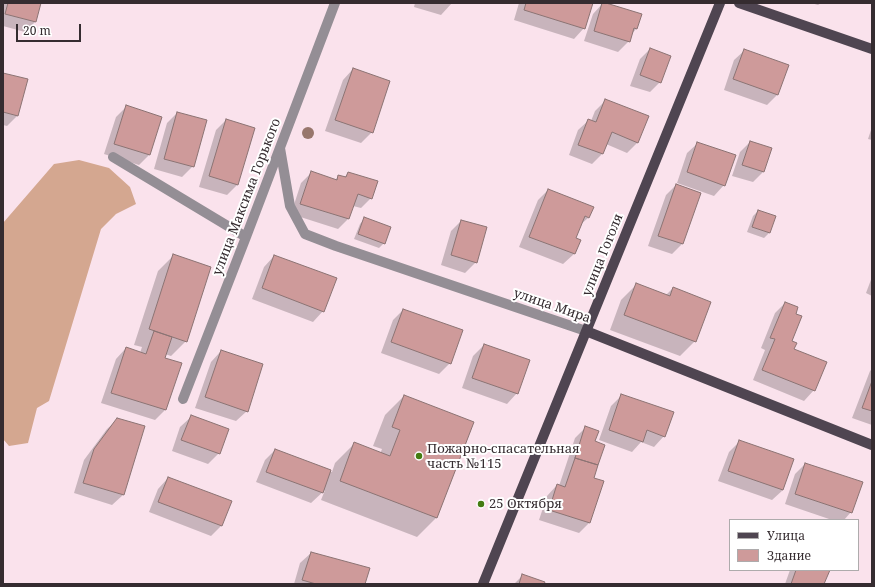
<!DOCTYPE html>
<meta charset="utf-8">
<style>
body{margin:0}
#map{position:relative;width:875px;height:587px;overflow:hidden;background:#fae2ec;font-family:"Noto Serif",serif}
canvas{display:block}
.frame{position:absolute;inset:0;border:4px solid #352c30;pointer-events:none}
.legend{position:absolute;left:729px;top:519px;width:130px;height:52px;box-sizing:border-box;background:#fff;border:1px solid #aeabac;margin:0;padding:5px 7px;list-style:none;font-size:12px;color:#352c30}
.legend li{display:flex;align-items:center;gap:8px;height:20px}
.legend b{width:20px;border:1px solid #aeabac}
.scale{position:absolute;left:16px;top:24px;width:65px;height:18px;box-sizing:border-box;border:2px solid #352c30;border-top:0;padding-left:5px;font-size:12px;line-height:14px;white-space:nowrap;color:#352c30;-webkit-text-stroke:3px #fff;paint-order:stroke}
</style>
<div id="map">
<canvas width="875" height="587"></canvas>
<div class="frame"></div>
<ul class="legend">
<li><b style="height:5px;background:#4f4551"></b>Улица</li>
<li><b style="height:11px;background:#ce9a9a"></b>Здание</li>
</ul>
<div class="scale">20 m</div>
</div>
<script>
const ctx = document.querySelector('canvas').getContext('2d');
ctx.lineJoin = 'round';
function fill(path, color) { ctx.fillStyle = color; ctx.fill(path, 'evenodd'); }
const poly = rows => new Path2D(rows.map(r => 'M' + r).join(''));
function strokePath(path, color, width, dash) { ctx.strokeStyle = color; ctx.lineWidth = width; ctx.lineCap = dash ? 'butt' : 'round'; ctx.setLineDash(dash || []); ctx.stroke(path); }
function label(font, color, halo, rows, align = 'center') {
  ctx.font = font + ' "Noto Serif",serif'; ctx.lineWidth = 4; ctx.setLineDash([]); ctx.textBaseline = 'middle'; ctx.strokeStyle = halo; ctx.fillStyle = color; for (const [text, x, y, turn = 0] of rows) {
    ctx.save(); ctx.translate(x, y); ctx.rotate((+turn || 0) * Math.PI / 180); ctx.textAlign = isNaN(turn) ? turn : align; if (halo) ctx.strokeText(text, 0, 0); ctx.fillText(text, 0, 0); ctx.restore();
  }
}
const forest = poly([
 [79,160,109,168,130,187,136,204,116,214,101,229,49,401,37,408,28,443,9,446,3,439,3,223,54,164]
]);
const shadow = poly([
 [3,3,40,3,35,22,25,32,3,26],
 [415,3,452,3,441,15,414,7],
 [519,3,592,3,584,28,574,39,514,20],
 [603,3,641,14,636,29,631,35,629,41,618,52,584,41,593,14],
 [811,3,821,3,818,5],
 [650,49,660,82,650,92,630,86,640,59],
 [745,50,777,95,767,105,724,90,734,60],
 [353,69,372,132,361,143,325,131,343,80],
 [3,74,18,115,7,126,3,125],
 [606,100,638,142,627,153,606,144,602,154,592,164,569,155,578,130,589,120,591,121,595,111],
 [127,106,161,117,149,155,139,165,104,154,116,117],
 [177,113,193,166,182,177,154,169,167,123],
 [226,120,237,185,227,195,199,187,216,130],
 [872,127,872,140,868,139],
 [750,142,763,172,753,182,732,176,740,152],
 [698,143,724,185,714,196,677,183,687,153],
 [311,173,335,180,339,176,344,178,348,173,371,198,361,208,353,206,348,219,338,229,291,214,301,183],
 [676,185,700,193,682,244,672,254,648,246,666,195],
 [548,190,588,218,580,225,575,239,579,240,574,254,563,264,519,247,538,200],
 [758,211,774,217,769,233,764,238,747,232,753,216],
 [365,218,384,243,379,248,354,239,360,224],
 [461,221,476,262,465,273,441,265,451,231],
 [173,256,186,341,171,356,165,354,164,358,180,364,165,410,155,420,101,403,116,359,126,348,140,353,142,347,134,345,158,271],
 [274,256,323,311,313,322,252,299,264,267],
 [872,277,872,296,866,293],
 [637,284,666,295,673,288,695,341,680,356,610,330,621,300],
 [785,303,791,342,793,350,814,390,804,401,753,380,765,350,761,348,775,313],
 [403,310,450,363,439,374,381,353,393,320],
 [484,345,517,393,507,404,462,388,473,356],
 [221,351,247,411,236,421,195,408,211,362],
 [872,369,872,425,852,418,870,371],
 [622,395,664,436,654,447,641,442,632,452,599,440,611,406],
 [404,396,473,423,436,518,417,537,321,500,325,490,311,503,256,482,265,460,275,450,332,472,335,463,354,444,380,454,382,449,373,446,385,415],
 [191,417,219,453,208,464,172,451,180,427],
 [118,419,144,427,123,495,112,505,74,493,84,460,107,429],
 [585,428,594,442,592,479,603,482,589,523,579,533,539,520,547,496,557,485,559,486,575,438],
 [740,441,793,460,783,490,772,500,718,481,729,452],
 [805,464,851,512,844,520,832,520,785,504,795,474],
 [168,478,221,526,211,536,149,512,158,489],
 [311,553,364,584,294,584,300,563],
 [790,570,829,570,823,584,785,584],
 [523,575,543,584,514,584]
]);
const building = poly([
 [8,3,41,3,36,22,5,14,8,3],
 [526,3,593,3,585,29,524,10,526,3],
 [602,3,606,3,642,14,637,29,634,28,630,42,594,31,602,3],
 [650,48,671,56,661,83,640,75,650,48],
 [744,49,789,65,778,95,733,79,744,49],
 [353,68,390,81,373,133,335,120,353,68],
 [3,73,28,79,18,116,3,112,3,73],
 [605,99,649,116,638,143,612,132,603,154,578,145,588,119,596,122,605,99],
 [126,105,162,117,150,155,114,144,126,105],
 [177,112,207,120,194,167,164,159,177,112],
 [226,119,255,128,238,185,209,176,226,119],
 [750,141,772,148,764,172,742,165,750,141],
 [697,142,736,155,725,186,687,172,697,142],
 [311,171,337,180,338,175,346,177,348,172,378,181,372,199,358,194,349,219,300,204,311,171],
 [676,184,701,193,683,244,658,236,676,184],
 [548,189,594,207,589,218,585,216,576,238,581,240,575,254,529,237,548,189],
 [758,210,776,216,770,233,752,227,758,210],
 [364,217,391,227,385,244,358,234,364,217],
 [461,220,487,227,477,263,451,255,461,220],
 [173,254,211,267,187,342,149,329,173,254],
 [274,255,337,278,324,312,262,288,274,255],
 [636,283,670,296,673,287,711,302,696,342,624,315,636,283],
 [785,302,798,307,796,314,802,316,792,341,797,343,794,349,827,362,815,391,762,370,775,339,770,338,785,302],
 [403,309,463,330,451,364,391,342,403,309],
 [154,331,172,337,165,358,182,363,166,410,111,393,126,347,146,354,154,331],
 [484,344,530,360,518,394,472,378,484,344],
 [221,350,263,364,248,412,205,397,221,350],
 [872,381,872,411,862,408,872,381],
 [621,394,674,412,665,437,647,430,643,442,609,430,621,394],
 [404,395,474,422,437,518,340,481,354,442,390,456,400,430,392,427,404,395],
 [191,415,229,429,220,454,181,440,191,415],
 [117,418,145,426,124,495,83,483,94,449,117,418],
 [585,426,599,431,595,441,605,445,598,465,575,458,585,426],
 [739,440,794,459,783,490,728,471,739,440],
 [275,449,331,470,323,493,266,472,275,449],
 [575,458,598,465,594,478,604,481,590,523,549,510,557,484,565,487,575,458],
 [805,463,863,482,852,513,795,494,805,463],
 [168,477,232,501,222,526,158,502,168,477],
 [311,552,370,568,365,584,316,584,302,580,311,552],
 [796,570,830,570,824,584,791,584,796,570],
 [522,574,545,582,544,584,519,584,522,574]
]);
const minor = poly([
 [280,148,290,206,305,234,336,246,586,331],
 [113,157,246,237],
 [183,399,246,237,335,3]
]);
const major = poly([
 [739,3,872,49],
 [586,331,872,445],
 [483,584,720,3]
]);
const trees = [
 [308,133]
];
const markers = [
 [419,456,4,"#447c12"],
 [481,504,4,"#447c12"]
];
const streetNames = [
 ["улица Максима Горького",247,197,-69],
 ["улица Гоголя",603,255,-68],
 ["улица Мира",552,306,19]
];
const poiNames = [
 ["Пожарно-спасательная",427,449],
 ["часть №115",427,464],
 ["25 Октября",489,504]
];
fill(forest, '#d4a790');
fill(shadow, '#0003');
fill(building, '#ce9a9a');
strokePath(building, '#8b7373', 1);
strokePath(minor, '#948e95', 10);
strokePath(major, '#4f4551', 10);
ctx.fillStyle = '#98766c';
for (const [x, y] of trees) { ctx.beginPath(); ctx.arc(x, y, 6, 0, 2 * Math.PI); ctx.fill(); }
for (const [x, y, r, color] of markers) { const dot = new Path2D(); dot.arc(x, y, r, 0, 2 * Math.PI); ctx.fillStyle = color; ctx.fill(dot); strokePath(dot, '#fff', 1.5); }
label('13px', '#352c30', '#fff', streetNames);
label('13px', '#352c30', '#fff', poiNames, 'left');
</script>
